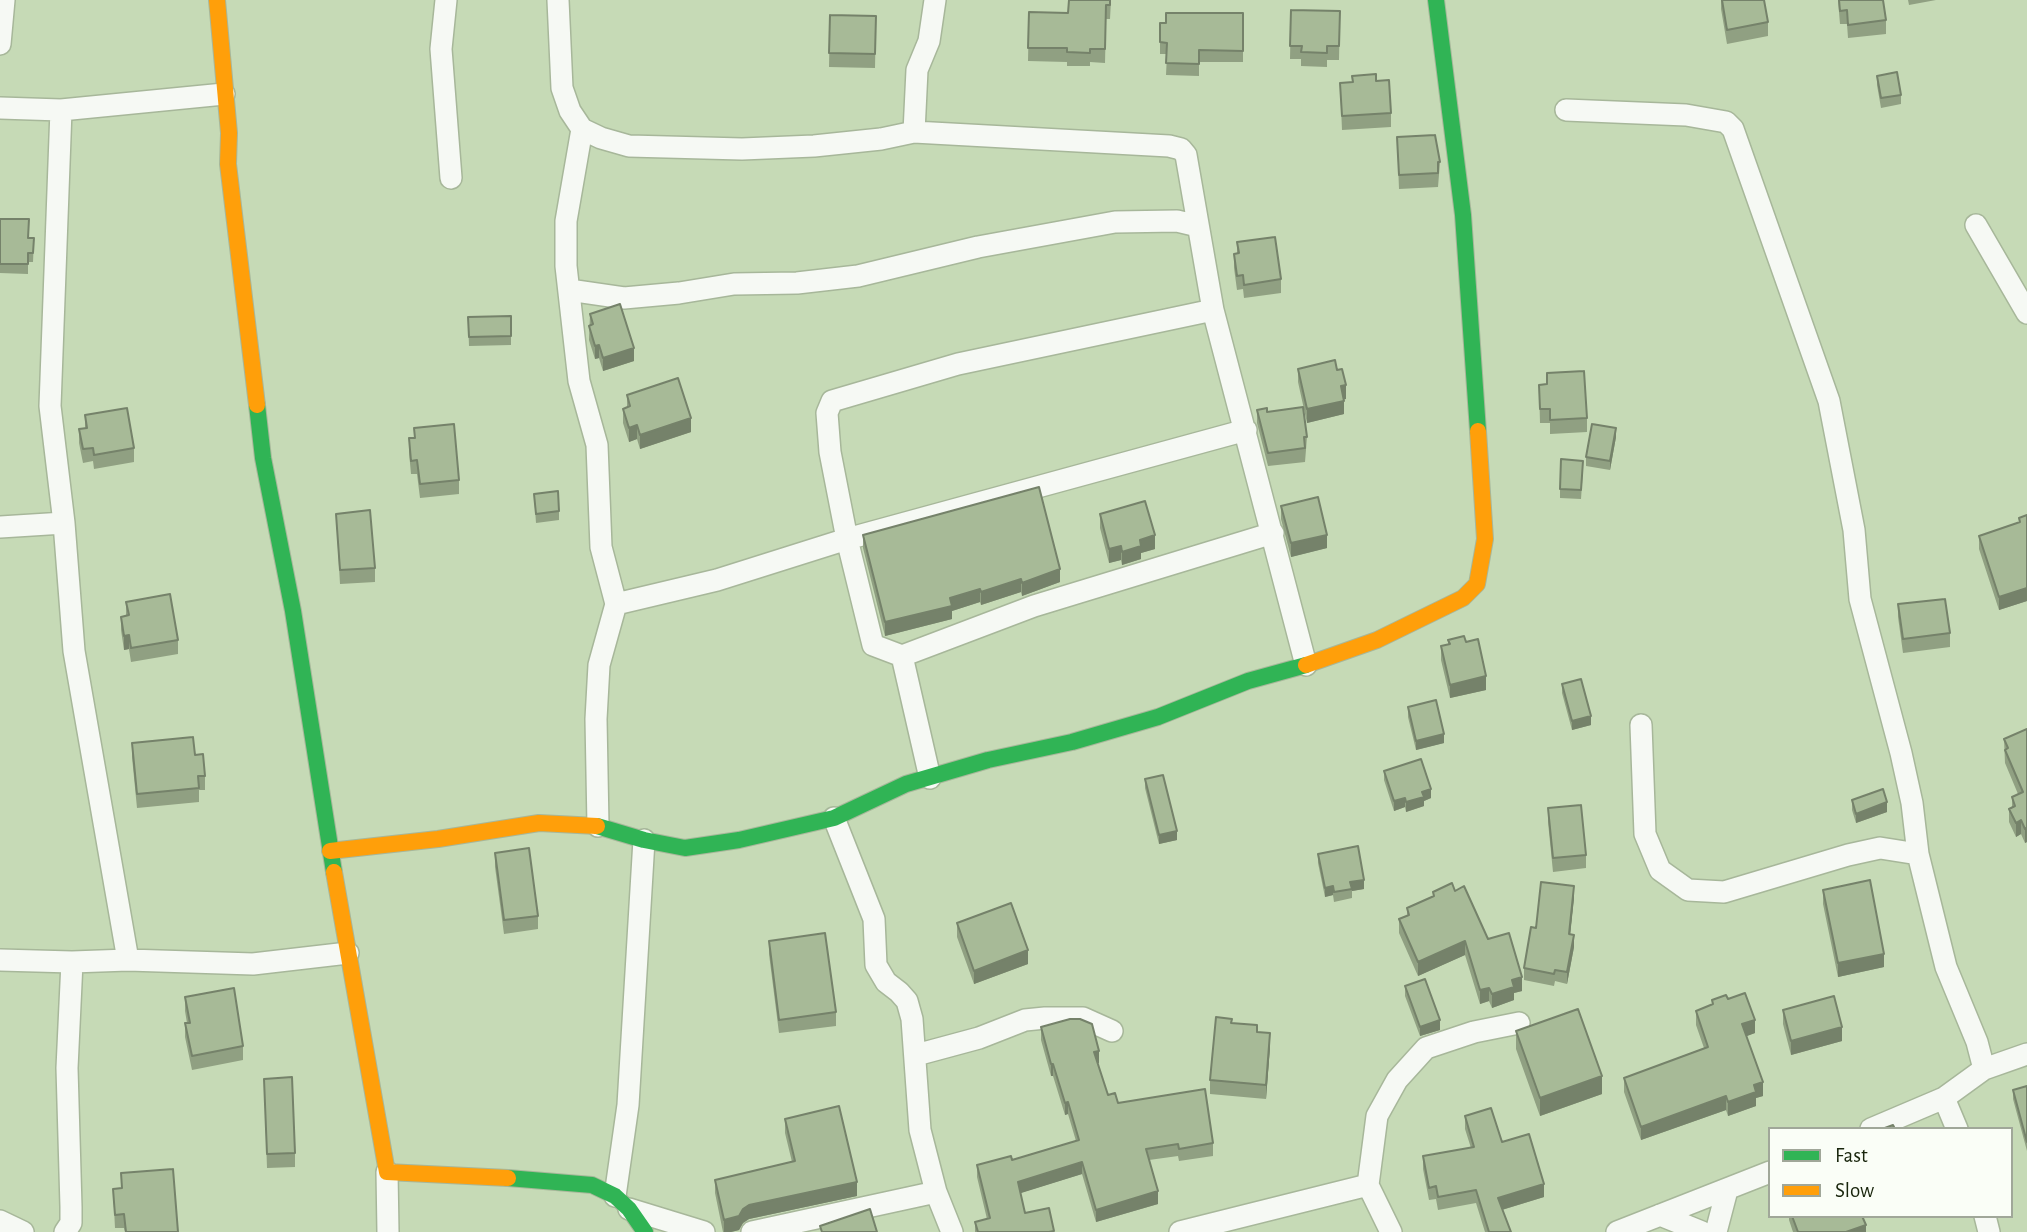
<!DOCTYPE html>
<style>
body{margin:0}
#map{position:relative;width:2027px;height:1232px;overflow:hidden;background:#c6dab6;font-family:"Alegreya Sans",sans-serif}
canvas{display:block}
.legend{position:absolute;left:1768px;top:1127px;width:245px;height:91px;box-sizing:border-box;background:#fafef7;border:2px solid #a0a799;margin:0;padding:9px 12px;list-style:none;font-size:21px;color:#18250c}
.legend li{display:flex;align-items:center;gap:14px;height:35px}
.legend b{width:35px;border:2px solid #a0a799}
</style>
<div id="map">
<canvas width="2027" height="1232"></canvas>
<ul class="legend">
<li><b style="height:9px;background:#30b455"></b>Fast</li>
<li><b style="height:9px;background:#ff9f0a"></b>Slow</li>
</ul>
</div>
<script>
const ctx = document.querySelector('canvas').getContext('2d');
ctx.lineJoin = 'round';
const poly = rows => new Path2D(rows.map(r => 'M' + r).join(''));
function strokePath(path, color, width, dash) { ctx.strokeStyle = color; ctx.lineWidth = width; ctx.lineCap = dash ? 'butt' : 'round'; ctx.setLineDash(dash || []); ctx.stroke(path); }
function fill(path, color) { ctx.fillStyle = color; ctx.fill(path, 'evenodd'); }
const street = poly([
 [446,0,441,49,451,178],
 [558,0,562,88,570,111,582,129,601,138,629,146,742,149,814,146,881,139,914,132,917,70,929,41,935,0],
 [0,44,4,0],
 [0,108,61,110,224,94],
 [61,110,50,406,64,523,74,651,128,960],
 [1566,110,1686,115,1726,122,1733,129,1829,401,1854,530,1860,599,1901,753,1912,803,1918,854,1946,967,1977,1042,1984,1069],
 [582,129,566,221,566,266,579,381,597,445,601,547,616,604,599,665,596,719,598,826],
 [914,132,1169,146,1181,149,1186,155,1213,310,1306,665],
 [1976,225,2027,313],
 [569,290,624,298,679,293,734,284,797,283,858,276,978,247,1115,222,1177,221,1198,226],
 [0,527,64,523],
 [616,604,717,580,847,539,1246,430],
 [902,656,873,645,847,539,830,452,827,413,832,401,958,364,1213,310],
 [1641,725,1645,834,1660,870,1688,890,1724,892,1848,855,1880,848,1918,854],
 [930,778,902,656,1034,606,1273,533],
 [834,818,874,919,876,965,886,982,899,992,907,1001,912,1019,920,1130,936,1192],
 [0,960,72,962],
 [916,1055,979,1038,1025,1020,1045,1018,1083,1018,1112,1031],
 [1871,1129,1944,1098],
 [1957,1129,1944,1098,1984,1069,2027,1054],
 [387,1172,388,1232],
 [615,1196,628,1105,644,840],
 [629,1209,704,1232],
 [1660,1215,1702,1232],
 [1985,1216,1989,1232],
 [0,1221,23,1232],
 [65,1232,71,1223,71,1207,67,1068,72,962,128,960,253,964,348,953],
 [752,1232,936,1192,952,1232],
 [1180,1232,1368,1185],
 [1391,1232,1368,1185,1377,1116,1397,1080,1426,1048,1474,1032,1519,1023],
 [1617,1232,1770,1172],
 [1716,1232,1727,1190]
]);
const fast = poly([
 [1436,0,1463,215,1478,431],
 [257,405,263,458,293,611,334,872],
 [597,826,644,840,685,848,739,840,834,818,906,784,988,760,1072,742,1158,717,1248,681,1306,665],
 [508,1178,592,1185,615,1196,629,1209,645,1232]
]);
const slow = poly([
 [217,0,229,133,228,164,257,405],
 [1306,665,1377,640,1463,598,1477,584,1485,539,1478,431],
 [330,851,438,839,539,823,597,826],
 [334,872,387,1172,508,1178]
]);
const wall = poly([
 [1111,0,1110,19,1106,19,1105,63,1090,62,1090,66,1067,66,1067,62,1028,61,1029,12,1068,13],
 [1721,0,1764,0,1768,22,1768,36,1727,44,1721,9],
 [1838,0,1883,0,1886,20,1886,34,1848,38,1847,24,1840,24],
 [1908,0,1936,0,1909,5],
 [1291,10,1340,11,1339,60,1327,60,1327,67,1301,66,1301,59,1290,59],
 [1243,13,1243,62,1199,62,1199,76,1166,75,1167,54,1160,54,1160,23],
 [830,15,876,16,875,68,829,67],
 [1352,76,1376,81,1391,113,1391,127,1342,130,1340,83,1352,82],
 [1877,76,1901,95,1901,104,1881,108,1877,85],
 [1397,137,1440,162,1438,187,1399,189],
 [0,219,29,238,34,238,33,262,28,262,28,274,0,273],
 [1237,242,1281,279,1281,293,1244,298,1243,289,1237,290,1234,268,1234,254,1237,254],
 [590,314,634,361,603,371,599,358,595,359,589,340],
 [511,316,511,345,469,346,468,317],
 [1298,369,1337,370,1346,399,1343,399,1344,414,1307,423,1298,382],
 [1547,373,1587,418,1587,432,1550,434,1550,423,1540,423,1539,385,1547,384],
 [627,395,691,432,640,449,637,439,629,442,623,423,623,409,627,407],
 [1257,410,1267,412,1307,437,1305,462,1268,466,1257,423],
 [85,415,134,448,134,462,94,469,93,461,83,463,79,443,79,429,85,428],
 [414,428,459,480,459,494,420,498,417,474,411,474,409,452,409,438,414,438],
 [1616,437,1610,470,1586,466,1586,457],
 [1583,470,1581,499,1560,498,1560,489],
 [534,494,559,511,559,520,536,523],
 [1281,506,1327,548,1291,557,1281,519],
 [336,514,375,568,375,582,340,584],
 [1100,514,1155,549,1141,553,1141,559,1122,565,1121,560,1109,563,1100,528],
 [2027,515,2027,601,1999,610,1979,549,1979,536,2019,522,2019,518],
 [863,535,1060,582,1022,596,1021,592,981,605,980,602,952,611,952,619,885,636,863,548],
 [126,602,178,640,178,654,131,662,129,649,124,650,121,630,121,617,126,616],
 [1898,604,1950,633,1950,647,1903,653,1898,617],
 [1448,640,1466,642,1486,690,1450,698,1441,660,1441,646,1448,644],
 [1562,684,1591,725,1572,730,1562,693],
 [1408,707,1444,743,1416,750,1408,717],
 [2027,729,2027,842,2025,843,2021,834,2016,837,2009,822,2009,809,2012,808,2012,797,2018,794,2005,763,2004,739],
 [132,743,195,755,205,776,205,790,199,790,199,802,137,808,132,757],
 [1384,771,1431,798,1424,801,1424,806,1406,812,1405,807,1394,811,1384,780],
 [1145,779,1177,840,1159,844,1145,788],
 [1852,800,1887,812,1856,823,1852,810],
 [1548,808,1586,855,1586,868,1553,872,1548,822],
 [495,853,538,916,538,929,504,934,495,867],
 [1318,854,1364,889,1352,891,1352,898,1334,902,1333,895,1325,897,1318,863],
 [1823,890,1884,967,1838,977,1823,904],
 [1455,891,1522,991,1514,993,1514,1000,1492,1008,1489,1001,1480,1004,1465,955,1418,976,1399,933,1399,919,1407,916,1407,908,1433,896,1433,892],
 [1574,898,1570,934,1574,947,1567,984,1555,981,1554,986,1524,980,1524,968,1536,928],
 [957,923,1028,964,974,984,957,937],
 [769,941,836,1012,836,1026,779,1033,769,954],
 [1405,986,1440,1030,1420,1036,1405,996],
 [185,997,243,1046,243,1060,192,1070,185,1037,185,1023,187,1023,185,1011],
 [1728,999,1755,1033,1746,1036,1763,1096,1756,1098,1756,1106,1728,1116,1726,1110,1641,1140,1624,1092,1624,1078,1704,1048,1696,1025,1696,1011,1712,1005,1712,1000],
 [1783,1010,1842,1041,1791,1055,1783,1024],
 [1232,1023,1257,1032,1270,1047,1266,1099,1210,1094,1210,1080],
 [1041,1027,1099,1063,1097,1063,1108,1095,1118,1103,1213,1143,1213,1156,1179,1161,1178,1156,1149,1160,1158,1204,1096,1222,1082,1174,1020,1193,1025,1213,1054,1232,975,1232,975,1222,987,1219,977,1177,977,1165,1012,1160,1076,1141,1068,1114,1065,1115,1053,1076,1051,1076,1041,1040],
 [1516,1031,1602,1094,1540,1116,1516,1049],
 [264,1079,295,1153,295,1167,267,1168],
 [2027,1086,2027,1151,2013,1099,2013,1090],
 [1465,1116,1502,1142,1544,1197,1502,1210,1511,1232,1485,1232,1476,1203,1438,1210,1436,1199,1429,1200,1423,1169,1423,1156,1471,1148,1465,1129],
 [785,1119,857,1196,749,1219,743,1223,739,1230,731,1232,723,1232,715,1193,715,1180,792,1162,785,1133],
 [121,1173,178,1232,125,1232,124,1228,115,1228,113,1189,121,1189],
 [1789,1216,1864,1216,1863,1217,1866,1232,1793,1232,1789,1220]
]);
const shadedWall = poly([
 [599,345,599,358,595,359,595,346],
 [634,348,634,361,603,371,603,358],
 [1346,385,1346,399,1341,400,1341,386],
 [1344,401,1344,414,1307,423,1307,409],
 [691,418,691,432,640,449,640,435],
 [637,425,637,439,629,442,629,428],
 [1616,428,1616,437,1610,470,1610,461],
 [1155,535,1155,549,1141,553,1141,559,1122,565,1122,552,1140,540],
 [1327,535,1327,548,1291,557,1291,543],
 [1121,546,1121,560,1109,563,1109,549],
 [1060,569,1060,582,1022,596,1022,583],
 [1021,579,1021,592,981,605,981,592],
 [2027,588,2027,601,1999,610,1999,597],
 [980,589,980,602,952,611,952,619,885,636,885,622,950,598],
 [129,635,129,649,124,650,124,636],
 [1486,676,1486,690,1450,698,1450,685],
 [1591,716,1591,725,1572,730,1572,721],
 [1444,734,1444,743,1416,750,1416,741],
 [1431,789,1431,798,1424,801,1424,806,1406,812,1406,802,1422,792],
 [1405,798,1405,807,1394,811,1394,801],
 [1887,802,1887,812,1856,823,1856,814],
 [2021,820,2021,834,2016,837,2016,823],
 [2027,828,2027,842,2025,843,2025,829],
 [1177,831,1177,840,1159,844,1159,835],
 [1364,880,1364,889,1352,891,1350,882],
 [1333,886,1333,895,1325,897,1325,888],
 [1574,886,1574,898,1569,946,1569,934],
 [1574,935,1574,947,1567,984,1567,972],
 [1465,941,1465,955,1418,976,1418,962],
 [1028,950,1028,964,974,984,974,971],
 [1884,954,1884,967,1838,977,1838,963],
 [1522,977,1522,991,1514,993,1514,1000,1492,1008,1492,994,1512,980],
 [1489,988,1489,1001,1480,1004,1480,990],
 [1440,1020,1440,1030,1420,1036,1420,1027],
 [1755,1020,1755,1033,1742,1038,1742,1024],
 [1842,1027,1842,1041,1791,1055,1791,1041],
 [1270,1033,1270,1047,1266,1099,1266,1085],
 [1099,1051,1099,1063,1094,1064,1094,1052],
 [1051,1064,1053,1064,1053,1076,1051,1076],
 [1602,1076,1602,1094,1540,1116,1540,1098],
 [1763,1082,1763,1096,1756,1098,1756,1106,1728,1116,1728,1102,1754,1085],
 [1726,1096,1726,1110,1641,1140,1641,1127],
 [1068,1102,1068,1114,1065,1115,1065,1103],
 [1082,1162,1082,1174,1018,1194,1018,1182],
 [857,1182,857,1196,749,1219,743,1223,739,1230,731,1232,724,1232,724,1220,749,1205],
 [1544,1184,1544,1197,1498,1211,1498,1198],
 [1158,1191,1158,1204,1096,1222,1096,1210],
 [1866,1225,1866,1232,1846,1232]
]);
const building = poly([
 [1069,0,1110,0,1110,5,1106,5,1105,49,1090,49,1090,53,1067,52,1067,48,1028,48,1029,12,1068,13,1069,0],
 [1722,0,1764,0,1768,22,1727,30,1722,0],
 [1839,0,1883,0,1886,20,1848,25,1847,10,1840,11,1839,0],
 [1291,10,1340,11,1339,46,1327,46,1327,53,1301,52,1302,46,1290,46,1291,10],
 [1166,13,1243,13,1243,51,1199,50,1199,64,1166,63,1167,43,1160,42,1160,23,1166,23,1166,13],
 [830,15,876,16,875,54,829,53,830,15],
 [1897,72,1901,95,1881,98,1877,76,1897,72],
 [1376,74,1376,81,1389,80,1391,113,1342,116,1340,83,1353,82,1352,76,1376,74],
 [1435,135,1440,162,1438,162,1438,173,1399,175,1397,137,1435,135],
 [0,219,29,219,28,238,34,238,33,253,28,253,28,264,0,264,0,219],
 [1275,237,1281,279,1244,285,1243,275,1237,276,1234,254,1239,253,1237,242,1275,237],
 [620,304,634,348,603,358,599,345,595,346,589,326,593,324,590,314,620,304],
 [511,316,511,336,469,337,468,317,511,316],
 [1335,360,1337,370,1342,369,1346,385,1341,386,1344,401,1307,409,1298,369,1335,360],
 [1584,371,1587,418,1550,420,1550,409,1540,409,1539,385,1547,384,1547,373,1584,371],
 [678,378,691,418,640,435,637,425,629,428,623,409,630,406,627,395,678,378],
 [1303,407,1307,437,1304,437,1305,448,1268,453,1257,410,1267,408,1267,412,1303,407],
 [127,408,134,448,94,455,93,448,83,449,79,429,87,428,85,415,127,408],
 [454,424,459,480,420,484,417,460,411,461,409,438,415,438,414,428,454,424],
 [1592,424,1616,428,1610,461,1586,457,1592,424],
 [1561,459,1583,461,1581,490,1560,489,1561,459],
 [1039,487,1060,569,1022,583,1021,579,981,592,980,589,950,598,952,606,885,622,863,535,1039,487],
 [558,491,559,511,536,514,534,494,558,491],
 [1318,497,1327,535,1291,543,1281,506,1318,497],
 [1145,501,1155,535,1140,540,1141,546,1122,552,1121,546,1109,549,1100,514,1145,501],
 [370,510,375,568,340,570,336,514,370,510],
 [2027,515,2027,588,1999,597,1979,536,2020,522,2019,518,2027,515],
 [170,594,178,640,131,648,129,635,124,636,121,617,129,615,126,602,170,594],
 [1945,599,1950,633,1903,639,1898,604,1945,599],
 [1464,636,1466,642,1478,639,1486,676,1450,685,1441,646,1450,644,1448,640,1464,636],
 [1581,679,1591,716,1572,721,1562,684,1581,679],
 [1436,700,1444,734,1416,741,1408,707,1436,700],
 [2027,729,2027,828,2025,829,2021,820,2016,823,2009,809,2015,806,2012,797,2023,792,2005,750,2008,748,2004,739,2027,729],
 [193,737,195,755,203,754,205,776,198,776,199,788,137,794,132,743,193,737],
 [1421,759,1431,789,1422,792,1424,797,1406,802,1405,798,1394,801,1384,771,1421,759],
 [1163,775,1177,831,1159,835,1145,779,1163,775],
 [1883,789,1887,802,1856,814,1852,800,1883,789],
 [1581,805,1586,855,1553,858,1548,808,1581,805],
 [1358,846,1364,880,1350,882,1352,889,1334,892,1333,886,1325,888,1318,854,1358,846],
 [529,848,538,916,504,920,495,853,529,848],
 [1870,880,1884,954,1838,963,1823,890,1870,880],
 [1541,882,1574,886,1569,934,1574,935,1567,972,1555,970,1554,974,1524,968,1531,927,1536,928,1541,882],
 [1452,883,1455,891,1464,886,1488,939,1509,933,1522,977,1512,980,1514,987,1492,994,1489,988,1480,990,1465,941,1418,962,1399,919,1409,915,1407,908,1434,896,1433,892,1452,883],
 [1011,903,1028,950,974,971,957,923,1011,903],
 [825,933,836,1012,779,1020,769,941,825,933],
 [1425,979,1440,1020,1420,1027,1405,986,1425,979],
 [234,988,243,1046,192,1056,185,1023,190,1023,185,997,234,988],
 [1745,993,1755,1020,1742,1024,1763,1082,1754,1085,1756,1092,1728,1102,1726,1096,1641,1127,1624,1078,1708,1047,1696,1011,1713,1004,1712,1000,1726,995,1728,999,1745,993],
 [1834,996,1842,1027,1791,1041,1783,1010,1834,996],
 [1578,1009,1602,1076,1540,1098,1516,1031,1578,1009],
 [1216,1017,1232,1019,1231,1023,1257,1025,1257,1032,1270,1033,1266,1085,1210,1080,1216,1017],
 [1070,1019,1080,1019,1092,1024,1099,1051,1094,1052,1108,1095,1115,1093,1118,1103,1205,1089,1213,1143,1179,1149,1178,1144,1146,1149,1158,1191,1096,1210,1082,1162,1018,1182,1025,1213,1049,1208,1054,1231,1049,1232,978,1232,975,1222,990,1218,977,1165,1011,1156,1012,1160,1079,1140,1068,1102,1065,1103,1053,1064,1051,1064,1041,1027,1070,1019],
 [292,1077,295,1153,267,1154,264,1079,292,1077],
 [2027,1086,2027,1142,2013,1090,2027,1086],
 [839,1106,857,1182,749,1205,743,1209,739,1216,724,1220,715,1180,795,1161,785,1119,839,1106],
 [1491,1108,1502,1142,1529,1134,1544,1184,1498,1198,1511,1232,1489,1232,1476,1190,1438,1197,1436,1186,1429,1188,1423,1156,1474,1147,1465,1116,1491,1108],
 [1893,1125,1895,1129,1882,1129,1893,1125],
 [173,1169,178,1232,126,1232,124,1214,115,1215,113,1189,122,1188,121,1173,173,1169],
 [870,1209,877,1232,822,1232,820,1226,870,1209],
 [1792,1216,1862,1216,1866,1225,1846,1232,1798,1232,1792,1216]
]);
strokePath(street, '#a7b79a', 24);
strokePath(fast, '#a7b79a', 18);
strokePath(slow, '#a7b79a', 18);
strokePath(street, '#f6f9f4', 21);
strokePath(fast, '#30b455', 16);
strokePath(slow, '#ff9f0a', 16);
fill(wall, '#90a082');
fill(shadedWall, '#75826a');
fill(building, '#a7ba97');
strokePath(building, '#75826a', 2);
</script>
